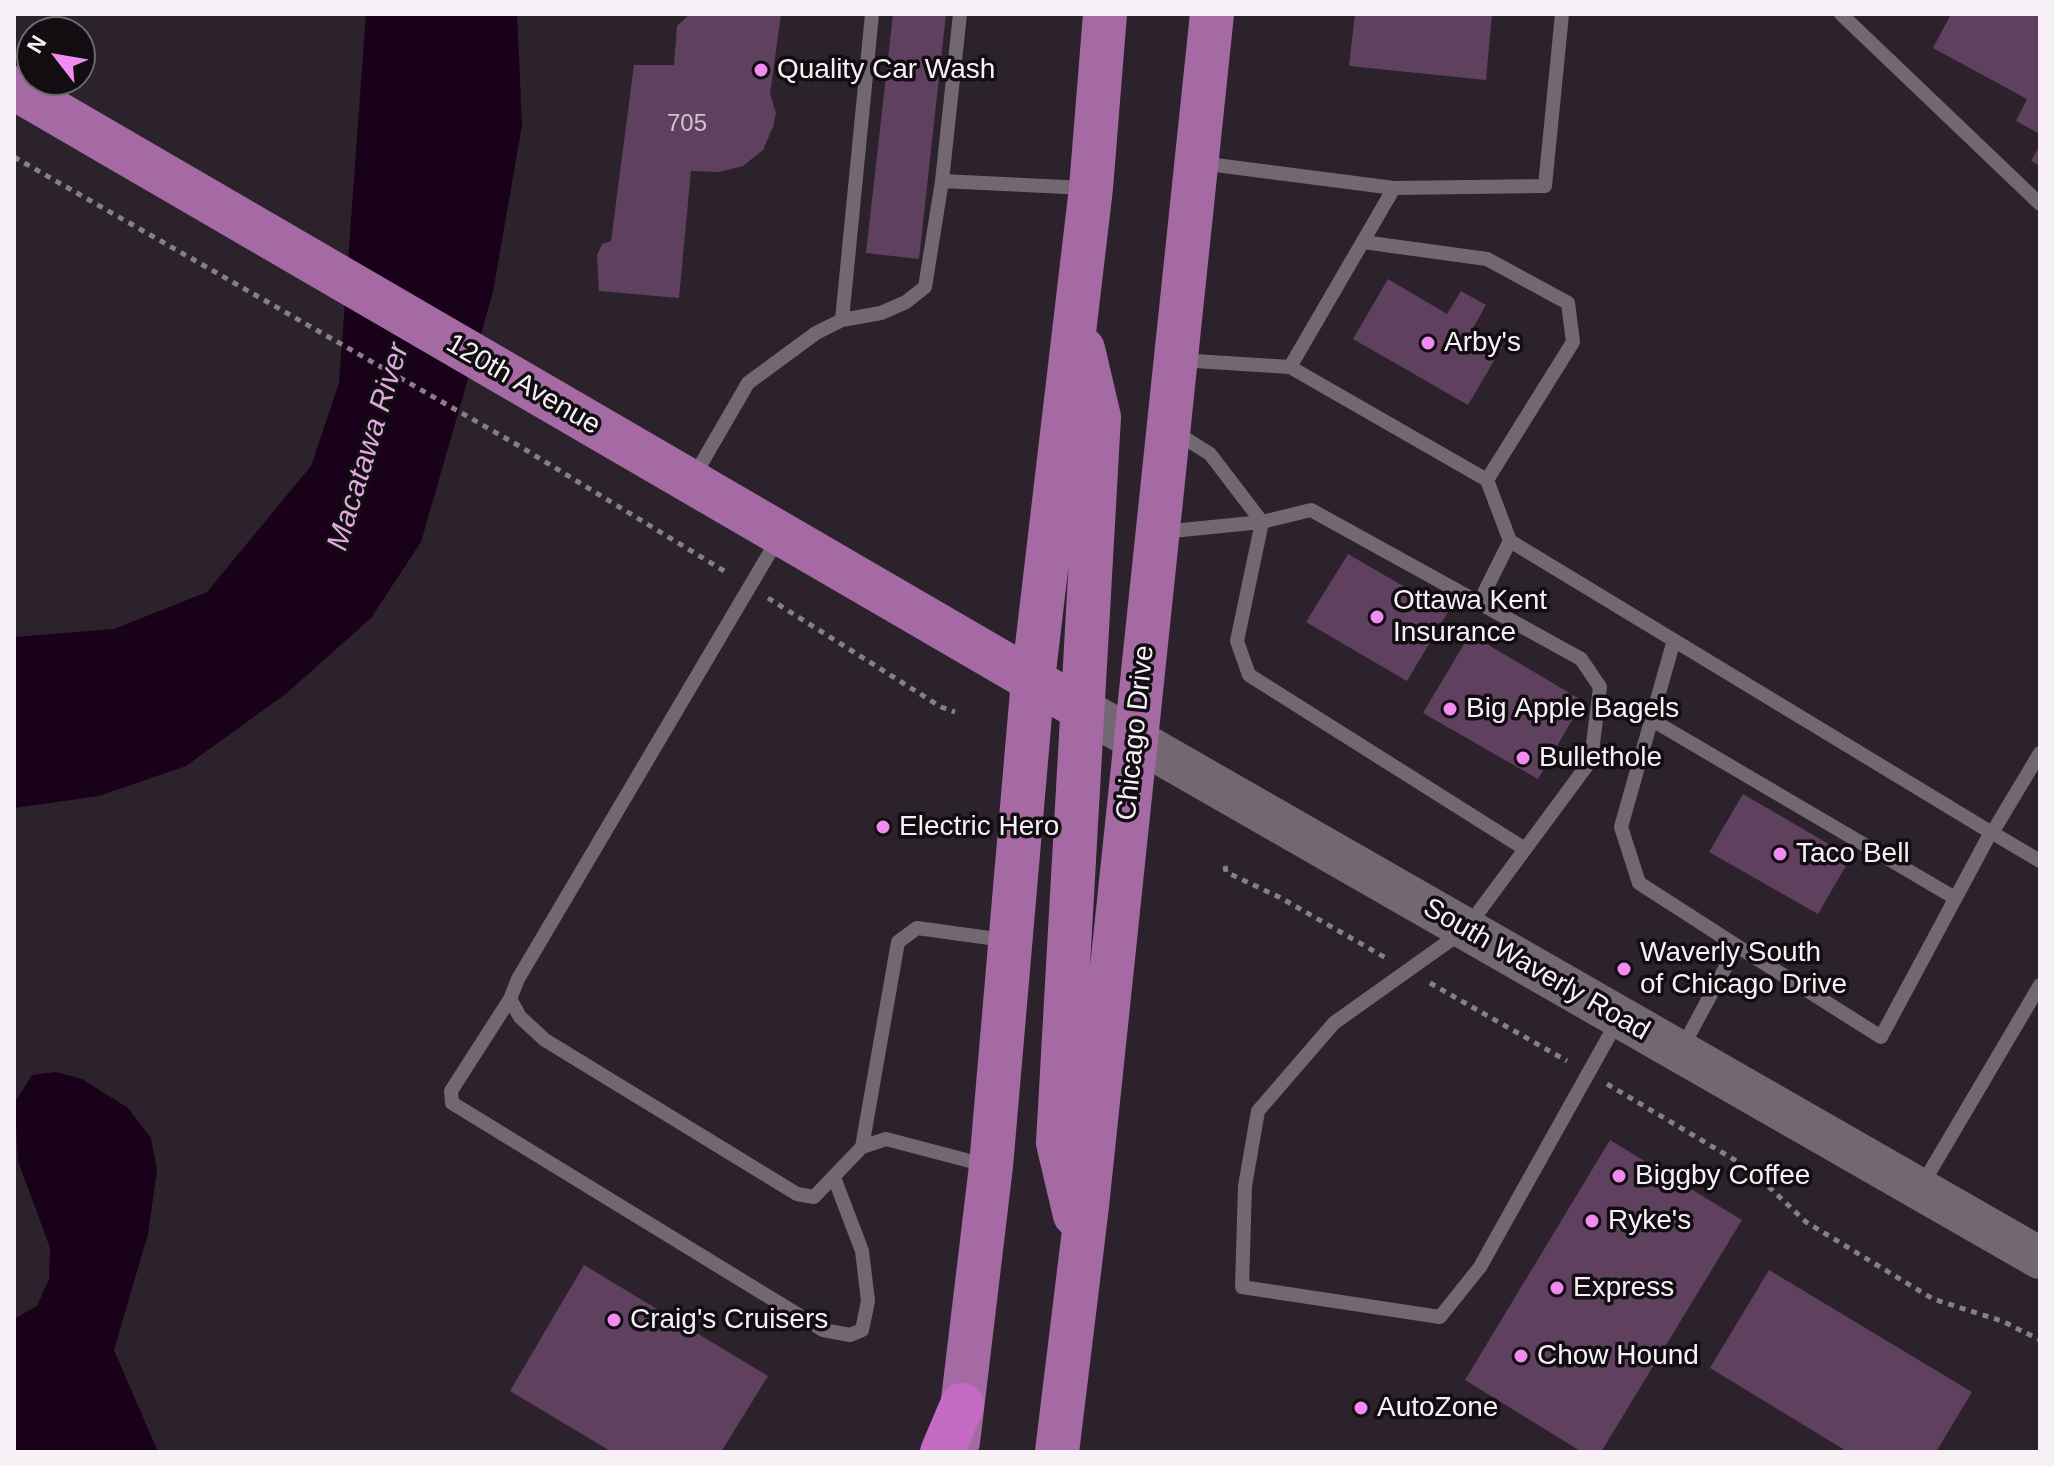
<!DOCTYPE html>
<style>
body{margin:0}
#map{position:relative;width:2054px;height:1466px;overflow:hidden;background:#2b222b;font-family:Helvetica,sans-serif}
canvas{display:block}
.frame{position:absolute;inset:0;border:16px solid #f7f0f6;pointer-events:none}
.north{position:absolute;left:16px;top:16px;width:80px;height:80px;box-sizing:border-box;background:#110d11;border:2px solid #6d686d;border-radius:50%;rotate:301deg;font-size:22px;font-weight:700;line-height:32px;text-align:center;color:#f7f0f6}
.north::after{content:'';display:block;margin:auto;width:28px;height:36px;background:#f38af2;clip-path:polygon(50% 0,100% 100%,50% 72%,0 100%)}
</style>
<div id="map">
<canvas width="2054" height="1466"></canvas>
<div class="frame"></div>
<div class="north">N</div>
</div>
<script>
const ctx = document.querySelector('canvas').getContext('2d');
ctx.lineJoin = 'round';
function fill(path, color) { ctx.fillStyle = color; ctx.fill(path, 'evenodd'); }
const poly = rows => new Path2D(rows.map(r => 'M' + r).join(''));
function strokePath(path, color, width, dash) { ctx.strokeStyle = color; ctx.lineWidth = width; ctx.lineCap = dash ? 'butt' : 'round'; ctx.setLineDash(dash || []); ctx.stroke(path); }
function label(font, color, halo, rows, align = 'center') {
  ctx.font = font + ' Helvetica,sans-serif'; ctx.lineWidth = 7; ctx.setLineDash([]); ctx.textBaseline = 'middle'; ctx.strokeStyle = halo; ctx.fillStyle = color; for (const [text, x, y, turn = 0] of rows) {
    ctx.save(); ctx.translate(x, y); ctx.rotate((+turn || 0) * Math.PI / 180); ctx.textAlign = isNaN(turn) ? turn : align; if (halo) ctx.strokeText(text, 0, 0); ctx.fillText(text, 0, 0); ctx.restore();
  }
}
const water = poly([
 [366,14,517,14,522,125,493,292,421,542,371,618,287,693,186,766,99,796,14,808,14,637,114,629,207,592,311,466,339,383],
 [56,1072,82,1079,128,1108,151,1138,157,1170,148,1234,114,1350,158,1452,14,1452,14,1319,37,1306,49,1279,50,1248,18,1161,15,1102,32,1075]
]);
const building = poly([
 [690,14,781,14,770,94,776,113,773,127,763,150,743,166,719,172,691,171,679,298,599,291,597,255,602,244,611,241,634,65,674,65,677,26],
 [893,14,946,14,919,259,866,253],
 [1355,14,1492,14,1486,80,1349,66],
 [1951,14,2040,14,2040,134,2016,121,2027,99,1933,48],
 [2040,145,2040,166,2031,161],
 [1388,279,1447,314,1461,291,1486,305,1472,330,1502,347,1468,405,1353,339],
 [1348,554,1448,612,1407,681,1306,622],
 [1470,634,1583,701,1538,779,1423,713],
 [1743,794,1851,857,1818,914,1709,852],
 [1610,1140,1742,1220,1601,1452,1582,1452,1465,1380],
 [584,1265,768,1376,721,1452,612,1452,510,1391],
 [1769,1270,1972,1392,1936,1452,1848,1452,1710,1368]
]);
const path = poly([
 [14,157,521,447,729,574],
 [768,598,941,707,955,712],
 [1225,866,1226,872,1281,898,1386,958],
 [1430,983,1567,1061],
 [1607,1084,1750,1169,1806,1222,1933,1299,2002,1321,2040,1340]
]);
const service = poly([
 [1841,14,2040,204],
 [1200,163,1394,188,1545,186,1562,14],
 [942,181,960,14],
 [1363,242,1487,259,1568,303,1573,342,1487,480],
 [842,320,872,14],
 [1179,360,1290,367,1487,480,1510,541,1992,833,2040,753],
 [1290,367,1394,188],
 [1175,432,1210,454,1262,522,1237,641,1249,675,1525,849],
 [693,478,748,383,816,333,842,320,881,313,906,302,925,287,942,181,1086,188],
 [1162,532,1262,522,1311,510,1581,659,1600,687,1591,760,1466,929,1334,1023,1258,1111,1245,1186,1242,1287,1440,1317,1480,1267,1618,1020],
 [779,537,518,979,510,999,520,1017,545,1040,797,1194,814,1197,862,1147,886,1139,985,1165],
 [1479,603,1510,541],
 [1674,640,1621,827,1639,883,1737,946],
 [1652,720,1955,898],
 [510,999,451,1091,452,1103,823,1330,850,1335,862,1330,868,1301,862,1251,835,1180],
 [1682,1048,1737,946,1881,1037,1991,832,2040,861],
 [862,1147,898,942,917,928,1004,940],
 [1922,1185,2040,985]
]);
const secondary = poly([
 [1082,709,2040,1258]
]);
const primary = poly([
 [14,88,1082,709],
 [1075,1215,1058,1143,1099,417,1083,349],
 [958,1442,991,1166,1033,680,1091,188,1105,14],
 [1057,1452,1087,1206,1212,14]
]);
const motorway = poly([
 [942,1452,962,1405]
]);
const markers = [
 [761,70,8,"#f38af2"],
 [1428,343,8,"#f38af2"],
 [1377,617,8,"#f38af2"],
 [1450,709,8,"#f38af2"],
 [1523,758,8,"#f38af2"],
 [883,827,8,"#f38af2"],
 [1780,854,8,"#f38af2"],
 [1624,969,8,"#f38af2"],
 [1619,1176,8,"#f38af2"],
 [1592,1221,8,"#f38af2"],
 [1557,1288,8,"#f38af2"],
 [614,1320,8,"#f38af2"],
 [1521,1356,8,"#f38af2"],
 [1361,1408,8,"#f38af2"]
];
const numberNames = [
 ["705",687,124]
];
const poiNames = [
 ["Quality Car Wash",777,70],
 ["Arby's",1444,343],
 ["Ottawa Kent",1393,601],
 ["Insurance",1393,633],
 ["Big Apple Bagels",1466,709],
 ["Bullethole",1539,758],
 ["Electric Hero",899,827],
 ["Taco Bell",1796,854],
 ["Waverly South",1640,953],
 ["of Chicago Drive",1640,985],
 ["Biggby Coffee",1635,1176],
 ["Ryke's",1608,1221],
 ["Express",1573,1288],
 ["Craig's Cruisers",630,1320],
 ["Chow Hound",1537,1356],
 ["AutoZone",1377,1408]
];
const streetNames = [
 ["120th Avenue",523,385,30],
 ["Chicago Drive",1136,733,-84],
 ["South Waverly Road",1536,970,30]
];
const waterNames = [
 ["Macatawa River",369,447,-73]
];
fill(water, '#180119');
fill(building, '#60405f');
strokePath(path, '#877f86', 5, [6, 6]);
strokePath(service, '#736872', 14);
strokePath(secondary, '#736872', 42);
strokePath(primary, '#a56aa4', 44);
strokePath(motorway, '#c66bc5', 44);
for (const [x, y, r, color] of markers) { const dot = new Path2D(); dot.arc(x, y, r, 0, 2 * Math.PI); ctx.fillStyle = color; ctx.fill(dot); strokePath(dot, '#110d11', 3); }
label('24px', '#d1c4d0', null, numberNames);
label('28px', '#f7f0f6', '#110d11', poiNames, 'left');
label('28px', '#f7f0f6', '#110d11', streetNames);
label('italic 30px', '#e0a8de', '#110d11', waterNames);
</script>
